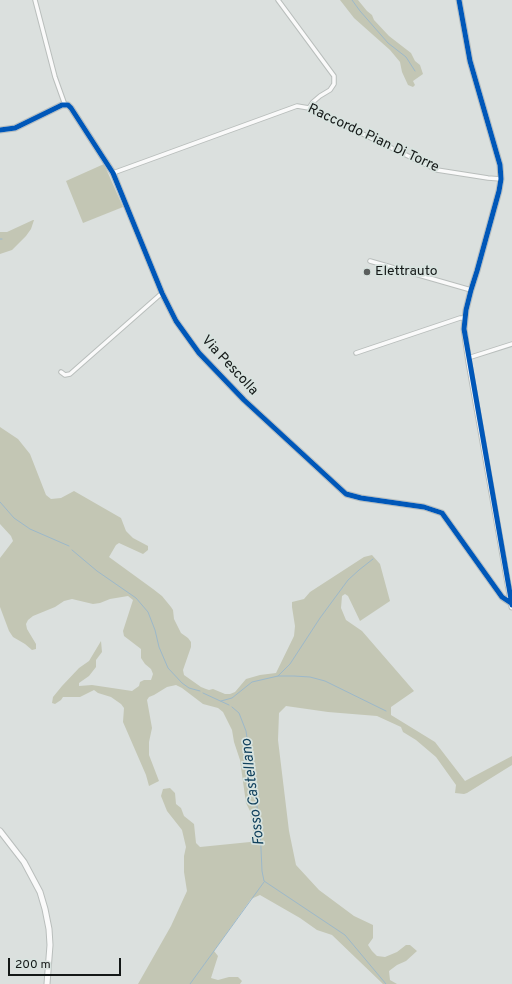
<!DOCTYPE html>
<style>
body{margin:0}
#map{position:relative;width:512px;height:984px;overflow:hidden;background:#dbe0de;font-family:Overpass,sans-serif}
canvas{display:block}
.scale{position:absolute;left:8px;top:958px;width:113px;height:18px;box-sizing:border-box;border:2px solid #141817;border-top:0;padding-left:5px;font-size:12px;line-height:14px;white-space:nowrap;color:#141817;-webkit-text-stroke:3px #d8e3df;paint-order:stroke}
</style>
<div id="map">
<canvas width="512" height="984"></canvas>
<div class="scale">200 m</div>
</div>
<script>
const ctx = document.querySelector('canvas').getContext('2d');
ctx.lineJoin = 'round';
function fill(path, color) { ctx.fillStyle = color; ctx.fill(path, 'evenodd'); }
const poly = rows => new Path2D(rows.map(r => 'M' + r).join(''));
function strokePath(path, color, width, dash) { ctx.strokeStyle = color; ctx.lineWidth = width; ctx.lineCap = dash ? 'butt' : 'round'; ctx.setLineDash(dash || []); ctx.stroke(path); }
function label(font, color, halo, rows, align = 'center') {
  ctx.font = font + ' Overpass,sans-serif'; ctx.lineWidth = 3.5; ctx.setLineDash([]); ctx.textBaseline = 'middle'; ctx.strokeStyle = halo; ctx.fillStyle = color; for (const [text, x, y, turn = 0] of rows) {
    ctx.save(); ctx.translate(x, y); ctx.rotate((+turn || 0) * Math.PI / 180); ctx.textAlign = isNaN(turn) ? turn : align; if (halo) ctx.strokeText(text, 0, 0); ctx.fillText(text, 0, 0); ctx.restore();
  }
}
const green = poly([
 [340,0,358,0,367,11,372,15,374,20,389,36,411,53,415,61,420,65,423,74,413,81,415,85,413,87,408,85,402,72,400,62,390,50,354,18],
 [104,164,123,207,83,223,66,181],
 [33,220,34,220,31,229,26,236,12,250,0,254,0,263,0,232,7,232],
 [0,427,18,439,30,454,46,495,51,499,61,498,74,491,121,518,126,531,133,538,148,546,148,550,143,554,119,543,116,545,109,557,153,589,162,596,171,607,173,610,174,619,181,633,188,638,191,642,191,647,183,670,184,675,201,687,206,689,209,690,213,689,225,694,230,694,235,692,246,679,260,675,276,673,294,636,295,626,292,607,292,602,304,599,310,592,364,557,372,555,380,564,390,601,360,621,348,596,345,594,342,596,341,608,346,620,362,631,414,691,391,707,391,715,435,742,465,781,512,756,512,765,467,793,464,794,455,793,456,785,436,757,416,740,403,732,401,727,377,716,328,712,286,706,279,713,278,740,289,831,296,865,319,890,354,916,373,925,373,938,368,945,372,951,377,956,385,957,397,952,406,945,410,945,417,951,406,961,397,965,389,971,390,980,397,984,383,984,332,935,317,930,300,918,260,895,251,899,214,951,218,956,211,978,218,980,229,977,238,977,242,981,240,984,138,984,171,926,187,891,184,872,184,856,186,847,182,830,167,811,161,796,163,789,170,788,175,793,176,804,181,808,184,816,194,824,196,843,200,847,250,842,254,839,253,831,250,811,246,803,240,760,234,742,232,730,223,712,218,708,203,704,182,688,176,685,167,687,154,695,149,697,147,700,152,728,149,742,149,755,159,781,149,786,146,775,123,722,124,708,121,704,111,697,98,693,94,690,80,697,63,697,61,700,55,704,52,703,53,697,62,686,79,668,89,661,101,641,102,652,96,660,96,667,89,676,79,683,79,686,92,685,132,691,139,686,140,682,144,680,151,680,153,674,151,669,145,664,141,658,141,649,124,636,123,631,133,600,128,596,110,599,100,603,93,604,72,599,64,601,55,607,33,616,28,620,26,624,27,629,36,644,36,649,32,650,25,644,13,637,9,631,0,607,0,558,13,541,11,536,0,524]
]);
const stream = poly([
 [352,0,360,11,388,43,406,57,415,71],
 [0,239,2,239],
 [0,502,14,518,30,529,69,546],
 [72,550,97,571,136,598,148,612,155,630,159,647,168,668,182,683,189,688,200,691],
 [278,676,290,664,320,618,348,580,359,570,373,559],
 [203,693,229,705],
 [221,701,232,698,252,682,278,676,294,676,310,677,325,681,386,711],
 [232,707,239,713,246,731,260,827,262,871,264,881,345,935,386,984],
 [190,984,264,882]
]);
const street = poly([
 [35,0,55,77,65,105],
 [278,0,334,76,334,84,330,90,320,96,313,102,309,108],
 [113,173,297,106,309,108,437,170,488,178,501,179],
 [370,261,471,290],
 [356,353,460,318,465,318],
 [468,358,512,344],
 [61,372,65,375,70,374,162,293]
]);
const secondary = poly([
 [459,0,470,61,500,165,501,179,499,191,477,271,471,290,466,310,464,329,469,363,512,607],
 [0,130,15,128,62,105,68,105,71,108,113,173,162,293,176,321,199,353,244,400,346,494,361,498,424,507,442,513,502,597,511,603],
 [0,831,24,862,40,892,45,909,49,929,50,945,47,984]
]);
const cycleway = poly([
 [459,0,470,61,500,165,501,179,499,191,477,271,471,290,466,310,464,329,512,605],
 [0,130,15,128,62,105,68,105,71,108,113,173,162,293,176,321,199,353,244,400,346,494,361,498,424,507,442,513,502,597,511,603]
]);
const markers = [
 [367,272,4,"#5a5e5d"]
];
const streetNames = [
 ["Raccordo Pian Di Torre",373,139,25],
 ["Via Pescolla",229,366,47]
];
const poiNames = [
 ["Elettrauto",375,272]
];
const waterNames = [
 ["Fosso Castellano",254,792,-97]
];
fill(green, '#c3c6b4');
strokePath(stream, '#9cb8ca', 1);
strokePath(street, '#b9bebc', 5.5);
strokePath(secondary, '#b9bebc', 7);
strokePath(street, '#fafafa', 3.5);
strokePath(secondary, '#fafafa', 5);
strokePath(cycleway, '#0057b8', 5);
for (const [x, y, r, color] of markers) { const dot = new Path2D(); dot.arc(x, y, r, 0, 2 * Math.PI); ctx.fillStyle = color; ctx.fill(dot); strokePath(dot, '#d8e3df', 1.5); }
label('14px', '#141817', '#d8e3df', streetNames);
label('14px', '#141817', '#d8e3df', poiNames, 'left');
label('italic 15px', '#11415d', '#d8e3df', waterNames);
</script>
